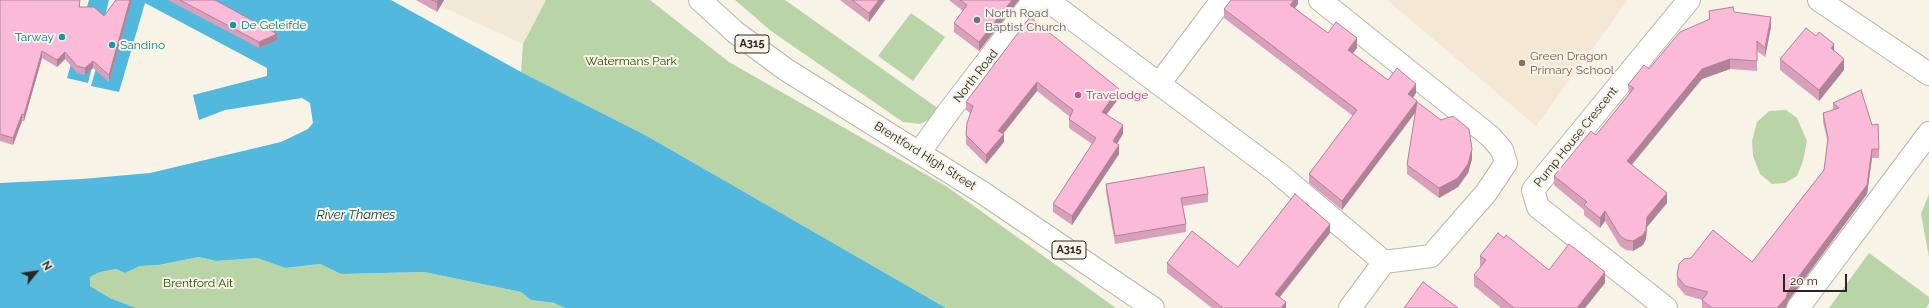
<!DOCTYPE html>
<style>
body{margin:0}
#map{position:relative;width:1929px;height:308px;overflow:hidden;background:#f8f3e7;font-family:Raleway,sans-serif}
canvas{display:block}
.north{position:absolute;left:16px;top:252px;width:40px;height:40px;-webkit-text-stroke:3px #f8f3e7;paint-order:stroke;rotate:60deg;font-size:11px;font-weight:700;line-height:16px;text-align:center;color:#2a2824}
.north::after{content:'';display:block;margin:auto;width:14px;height:18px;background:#2a2824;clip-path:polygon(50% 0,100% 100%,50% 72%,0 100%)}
.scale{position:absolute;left:1783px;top:274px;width:64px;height:18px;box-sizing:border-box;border:2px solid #2a2824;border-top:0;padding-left:5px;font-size:12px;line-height:14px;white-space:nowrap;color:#2a2824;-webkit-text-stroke:3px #f8f3e7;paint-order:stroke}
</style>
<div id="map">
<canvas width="1929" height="308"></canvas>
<div class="north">N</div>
<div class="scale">20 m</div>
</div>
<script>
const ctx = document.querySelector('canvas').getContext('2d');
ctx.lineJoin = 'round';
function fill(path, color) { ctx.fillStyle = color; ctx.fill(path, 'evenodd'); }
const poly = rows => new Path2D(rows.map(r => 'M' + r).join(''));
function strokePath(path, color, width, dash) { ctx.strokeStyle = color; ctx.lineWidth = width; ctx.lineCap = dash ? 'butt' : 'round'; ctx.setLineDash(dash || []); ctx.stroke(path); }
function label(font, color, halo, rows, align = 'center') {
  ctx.font = font + ' Raleway,sans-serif'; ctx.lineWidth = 4; ctx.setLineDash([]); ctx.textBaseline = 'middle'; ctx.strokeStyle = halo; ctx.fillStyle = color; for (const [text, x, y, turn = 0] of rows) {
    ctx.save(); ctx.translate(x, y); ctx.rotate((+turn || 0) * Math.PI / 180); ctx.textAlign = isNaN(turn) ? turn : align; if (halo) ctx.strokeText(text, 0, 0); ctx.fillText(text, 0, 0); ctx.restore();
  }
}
const built = poly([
 [427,0,546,0,523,44]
]);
const education = poly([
 [1387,0,1628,0,1536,126]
]);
const green = poly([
 [546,0,650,0,729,62,946,186,1116,308,946,308,647,136,521,72,523,44],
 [735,0,785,0,939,109,933,118,920,124,903,122,771,31],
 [911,13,945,37,913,81,878,56],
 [1786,110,1797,118,1807,141,1803,161,1797,176,1785,183,1772,184,1760,174,1753,156,1752,141,1757,122,1769,111],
 [1929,194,1929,257,1921,214],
 [1869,253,1929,297,1929,304,1926,308,1829,308],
 [199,257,216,261,257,258,287,268,320,264,341,274,424,272,521,292,531,300,554,303,565,308,136,308,110,298,90,286,90,277,100,272,116,269,125,273,140,266,160,265]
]);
const water = poly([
 [89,0,109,0,88,83,67,78],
 [115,0,391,0,521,72,647,136,946,308,565,308,554,303,531,300,521,292,424,272,341,274,320,264,286,268,257,258,216,261,199,257,159,265,140,266,125,273,116,269,100,272,90,277,90,286,110,298,136,308,0,308,0,183,82,179,150,173,281,142,308,129,313,123,310,103,302,98,225,110,199,120,193,95,267,76,267,68,145,3,119,92,91,86]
]);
const minor = poly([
 [1047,0,1277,172,1384,262,1431,256,1486,193,1506,163,1502,150,1491,137,1320,0],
 [1819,0,1929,74],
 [1159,84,1222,0],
 [919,153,949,111,1034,0],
 [1350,308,1384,262],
 [1666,308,1538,207,1533,190,1689,0],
 [1798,308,1929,133]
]);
const primary = poly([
 [700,0,735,32,785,69,983,193,1153,308]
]);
const wall = poly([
 [0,0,80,0,80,7,104,16,116,0,132,0,109,82,93,68,85,75,77,73,65,59,57,67,42,58,24,121,22,121,13,145,0,141],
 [168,0,215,0,277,40,259,48],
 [416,0,444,0,437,12],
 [840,0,885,0,869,22],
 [949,0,1019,0,979,51,954,32,954,23,963,11],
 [1298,0,1298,4,1295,8,1328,33,1357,48,1353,53,1388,80,1416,93,1413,98,1417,105,1472,159,1468,173,1458,187,1439,198,1407,174,1407,165,1416,112,1342,210,1309,183,1309,174,1353,116,1224,18,1224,9],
 [1709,11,1734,12,1771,27,1765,57,1757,51,1757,71,1730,69,1702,79,1632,165,1667,203,1647,227,1646,239,1643,245,1633,251,1626,250,1620,246,1605,221,1600,228,1584,215,1584,210,1554,185,1554,176,1596,135,1629,94,1628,85,1649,69,1709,20],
 [1030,17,1119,98,1107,114,1123,134,1117,143,1119,154,1072,225,1053,212,1053,204,1092,144,1069,128,1069,119,1070,117,1037,91,1003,134,1004,142,986,164,966,144,966,135,970,113,966,110,966,102],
 [1834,51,1844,70,1819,101,1780,70,1780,59],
 [1861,90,1879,149,1879,158,1872,158,1867,194,1788,301,1785,308,1702,308,1702,300,1685,295,1677,285,1677,276,1752,262,1824,170,1828,143,1823,122,1823,113,1833,110,1833,103],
 [1106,184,1208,194,1208,202,1183,206,1186,224,1186,232,1115,244,1106,192],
 [1330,233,1280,297,1286,308,1212,308,1167,273,1167,263,1238,267],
 [1480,256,1549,270,1605,283,1585,308,1501,308,1474,286,1474,275,1481,267,1480,266]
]);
const shadedWall = poly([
 [130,0,132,0,109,82,109,75],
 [438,0,444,0,437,12,437,2],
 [879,0,885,0,869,22,869,13],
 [1012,0,1019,0,979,51,979,42],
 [1294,0,1298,0,1298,4,1290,14,1290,5],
 [1771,17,1771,27,1765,57,1765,48],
 [277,34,277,40,259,48,259,42],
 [1357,38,1357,48,1348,59,1348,50],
 [1834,44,1834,55,1831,48],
 [42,51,42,58,24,121,24,115],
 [65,52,65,59,57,67,57,60],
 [1730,59,1730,69,1702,79,1627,170,1627,161,1702,69],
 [1844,59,1844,70,1819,101,1819,90],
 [93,61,93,68,85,75,85,68],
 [1037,82,1037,91,998,140,998,131],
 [1416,84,1416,93,1408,104,1408,94],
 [1119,89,1119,98,1102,120,1102,112],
 [1417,101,1417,110,1342,210,1342,201],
 [22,114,22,121,13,145,13,138],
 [1123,125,1123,134,1113,150,1113,141],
 [1004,134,1004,142,986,164,986,155],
 [1119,145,1119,154,1072,225,1072,216],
 [1472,149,1472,159,1468,173,1458,187,1439,198,1439,188],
 [1872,149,1872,158,1867,194,1788,301,1786,307,1785,308,1777,308,1788,291],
 [1667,193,1667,203,1647,227,1646,239,1643,245,1633,251,1633,241,1647,217],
 [1605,211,1605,221,1600,228,1600,218],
 [1330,224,1330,233,1275,303,1275,294],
 [1605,272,1605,283,1585,308,1577,308],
 [1286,302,1286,308,1281,308]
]);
const building = poly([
 [0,0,80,0,79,7,94,7,104,16,116,0,130,0,109,75,93,61,85,68,77,66,65,52,57,60,42,51,24,115,22,114,13,138,0,134,0,0],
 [180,0,215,0,277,34,259,42,180,0],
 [432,0,438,0,437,2,432,0],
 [852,0,879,0,869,13,852,0],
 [960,0,1012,0,979,42,954,23,967,5,960,0],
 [1231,0,1294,0,1290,5,1328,33,1336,22,1357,38,1348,50,1388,80,1397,68,1416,84,1408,94,1417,101,1342,201,1309,174,1357,110,1224,9,1231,0],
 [1733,7,1734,12,1771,17,1765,48,1757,41,1757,61,1730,59,1702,69,1627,161,1667,193,1647,217,1646,230,1643,235,1633,241,1626,240,1620,236,1605,211,1600,218,1584,205,1587,202,1554,176,1591,131,1596,135,1634,88,1628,85,1644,65,1649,69,1680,32,1710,19,1709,11,1733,7],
 [1030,17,1119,89,1102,112,1123,125,1113,141,1119,145,1072,216,1053,204,1096,138,1069,119,1073,110,1037,82,998,131,1004,134,986,155,966,135,967,123,973,106,966,102,1030,17],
 [1806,28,1816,36,1819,32,1834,44,1831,48,1844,59,1819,90,1780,59,1806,28],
 [1861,90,1872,125,1878,124,1879,149,1872,149,1867,185,1788,291,1786,298,1777,308,1712,308,1702,300,1708,292,1685,286,1677,276,1679,264,1684,259,1691,258,1713,230,1752,262,1824,170,1828,138,1823,113,1839,108,1833,103,1861,90],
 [1417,102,1441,120,1453,116,1469,129,1472,149,1468,164,1458,178,1439,188,1407,165,1417,102],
 [1204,167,1208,194,1181,198,1186,224,1115,236,1106,184,1204,167],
 [1295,194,1330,224,1275,294,1286,302,1281,308,1223,308,1167,263,1192,231,1238,267,1295,194],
 [1498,233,1504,238,1506,235,1549,270,1569,244,1605,272,1577,308,1514,308,1474,275,1486,260,1480,256,1498,233],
 [1423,282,1458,308,1404,308,1423,282]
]);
const markers = [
 [977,20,4,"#6b7280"],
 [233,25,4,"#0f9aa8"],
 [62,37,4,"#0f9aa8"],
 [112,45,4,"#0f9aa8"],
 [1522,63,4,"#8d6e63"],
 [1078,95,4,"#d1479c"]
];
const shields = [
 [752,44,34],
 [1069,250,34]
];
const shieldNames = [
 ["A315",752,44],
 ["A315",1069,250]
];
const worshipNames = [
 ["North Road",985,13],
 ["Baptist Church",985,27]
];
const cultureNames = [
 ["De Geleifde",241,25],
 ["Tarway",54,37,"right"],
 ["Sandino",120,45]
];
const educationNames = [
 ["Green Dragon",1530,56],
 ["Primary School",1530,70]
];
const parkNames = [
 ["Watermans Park",631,61],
 ["Brentford Ait",198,283]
];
const streetNames = [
 ["North Road",976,76,-52],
 ["Pump House Crescent",1576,137,-51],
 ["Brentford High Street",925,156,32]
];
const hotelNames = [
 ["Travelodge",1086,95]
];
const waterNames = [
 ["River Thames",356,215]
];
fill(built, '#f1e8d6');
fill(education, '#f4e8d4');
fill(green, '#b9d5a8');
fill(water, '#53b8dd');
strokePath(minor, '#bbb6ab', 24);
strokePath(primary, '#bbb6ab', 24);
strokePath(minor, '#fff', 22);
strokePath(primary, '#fff', 22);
fill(wall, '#d9a0bb');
fill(shadedWall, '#b08298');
fill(building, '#fcbad9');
strokePath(building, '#b08298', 1);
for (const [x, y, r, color] of markers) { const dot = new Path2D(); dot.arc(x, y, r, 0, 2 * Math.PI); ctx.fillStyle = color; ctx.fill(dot); strokePath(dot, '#f8f3e7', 1.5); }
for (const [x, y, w] of shields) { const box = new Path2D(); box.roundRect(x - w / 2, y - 9, w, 18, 3); ctx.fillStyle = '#f8f3e7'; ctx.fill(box); strokePath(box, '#2a2824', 1); }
label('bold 11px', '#2a2824', null, shieldNames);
label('12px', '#5b616d', '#f8f3e7', worshipNames, 'left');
label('12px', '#0d838f', '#f8f3e7', cultureNames, 'left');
label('12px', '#785e54', '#f8f3e7', educationNames, 'left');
label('12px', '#284e00', '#f8f3e7', parkNames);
label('12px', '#2a2824', '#f8f3e7', streetNames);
label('12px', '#b23c85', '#f8f3e7', hotelNames, 'left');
label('italic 13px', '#164252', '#f8f3e7', waterNames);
</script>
